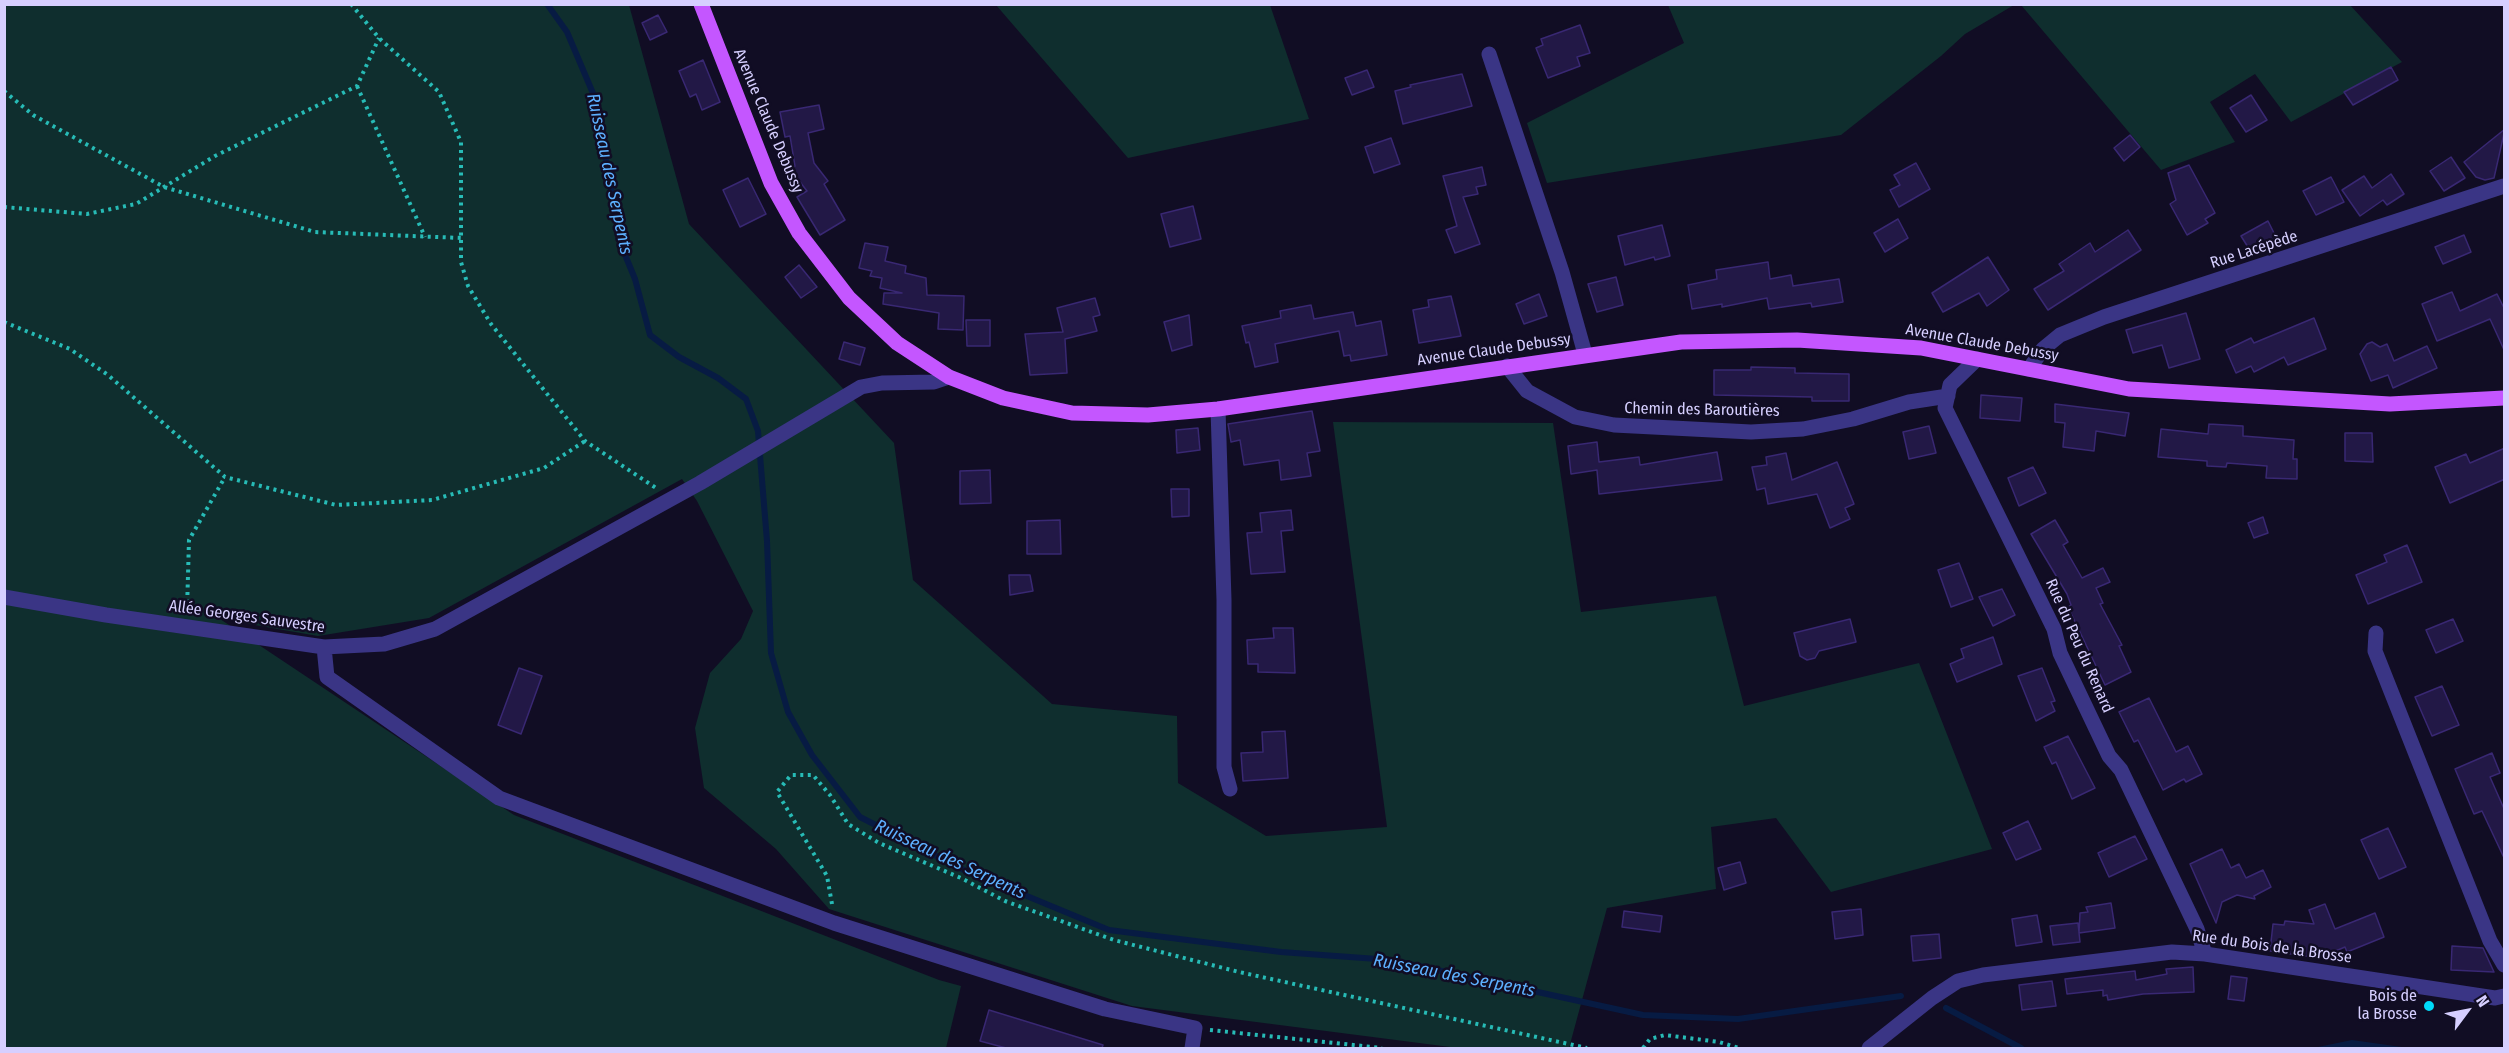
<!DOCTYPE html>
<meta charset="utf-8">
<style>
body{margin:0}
#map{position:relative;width:2509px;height:1053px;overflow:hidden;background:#110d24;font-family:"Fira Sans Condensed",sans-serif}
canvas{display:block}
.frame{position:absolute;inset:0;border:6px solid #d6cfff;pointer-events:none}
.north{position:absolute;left:2437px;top:981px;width:60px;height:60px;-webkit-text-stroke:4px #110d24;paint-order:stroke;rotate:58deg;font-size:16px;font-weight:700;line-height:24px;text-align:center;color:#d6cfff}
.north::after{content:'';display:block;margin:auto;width:21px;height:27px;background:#d6cfff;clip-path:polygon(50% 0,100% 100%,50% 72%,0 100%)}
</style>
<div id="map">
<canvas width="2509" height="1053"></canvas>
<div class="frame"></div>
<div class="north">N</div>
</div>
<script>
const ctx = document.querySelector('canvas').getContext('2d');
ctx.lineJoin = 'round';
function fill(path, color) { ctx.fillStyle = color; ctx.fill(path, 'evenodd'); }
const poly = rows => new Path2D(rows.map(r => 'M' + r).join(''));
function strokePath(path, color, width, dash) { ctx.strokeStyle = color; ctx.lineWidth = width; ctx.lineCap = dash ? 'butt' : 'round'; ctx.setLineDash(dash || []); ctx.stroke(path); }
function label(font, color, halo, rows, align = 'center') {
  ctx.font = font + ' "Fira Sans Condensed",sans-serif'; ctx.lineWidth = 5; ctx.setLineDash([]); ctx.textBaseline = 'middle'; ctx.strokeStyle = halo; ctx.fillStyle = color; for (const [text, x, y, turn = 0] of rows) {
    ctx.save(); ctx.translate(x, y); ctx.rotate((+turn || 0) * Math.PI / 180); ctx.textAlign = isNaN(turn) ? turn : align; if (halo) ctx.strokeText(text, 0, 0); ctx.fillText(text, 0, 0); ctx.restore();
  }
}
const green = poly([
 [5,5,629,5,689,224,894,443,913,580,1052,704,1177,716,1178,783,1266,836,1387,827,1333,422,1553,423,1581,612,1716,596,1744,706,1919,663,1992,849,1831,892,1776,818,1711,827,1716,889,1607,908,1569,1048,1458,1048,1132,1006,829,909,776,849,704,788,695,728,710,673,741,639,753,611,697,501,682,479,429,618,318,636,220,619,514,815,939,980,961,986,946,1048,5,1048],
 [996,5,1270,5,1309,119,1128,158],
 [1668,5,2014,5,1965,34,1941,56,1841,135,1547,183,1527,123,1684,43],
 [2021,5,2350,5,2402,62,2291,122,2255,74,2210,102,2235,142,2161,170]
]);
const water = poly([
 [2352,1040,2409,1048,2313,1048]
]);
const stream = poly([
 [547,4,567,32,595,98,621,245,635,279,650,335,679,357,718,378,746,399,758,431,767,541,771,653,788,712,812,755,860,817,964,870,1109,930,1281,952,1391,960,1643,1015,1738,1019,1901,996],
 [1946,1008,2021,1048]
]);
const building = poly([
 [658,15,667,32,650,40,642,23,658,15],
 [1580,25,1590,53,1577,57,1580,66,1548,78,1536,48,1543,45,1541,39,1580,25],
 [703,60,720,102,702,110,696,94,690,97,679,71,703,60],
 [2391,67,2398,80,2353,105,2344,92,2391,67],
 [1367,70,1374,87,1352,95,1345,78,1367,70],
 [1462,74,1472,106,1403,124,1395,91,1411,87,1410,85,1462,74],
 [2251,95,2267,120,2246,132,2230,108,2251,95],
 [819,105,824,129,808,133,814,163,828,181,824,184,845,220,820,235,797,197,807,191,790,169,795,166,790,136,785,137,780,112,819,105],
 [2505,129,2494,178,2485,180,2476,177,2464,162,2505,129],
 [2130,135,2140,147,2124,161,2114,148,2130,135],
 [1391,138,1400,164,1374,173,1365,147,1391,138],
 [2451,157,2465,178,2444,191,2430,171,2451,157],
 [1916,163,1930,189,1899,207,1890,190,1900,185,1894,175,1916,163],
 [2189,165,2215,213,2205,219,2208,223,2187,235,2170,204,2176,200,2168,173,2189,165],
 [1482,167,1486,185,1476,187,1478,194,1463,197,1480,244,1455,253,1446,230,1457,226,1443,176,1482,167],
 [2391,174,2404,194,2387,205,2383,200,2360,216,2342,190,2364,176,2372,188,2391,174],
 [2331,177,2344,202,2316,215,2303,191,2331,177],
 [748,178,766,214,740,227,723,190,748,178],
 [1193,206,1201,239,1170,247,1161,214,1193,206],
 [1898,219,1908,238,1885,252,1874,233,1898,219],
 [2268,221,2277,239,2251,252,2241,236,2268,221],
 [1662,225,1670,256,1655,260,1654,257,1625,265,1618,236,1662,225],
 [2128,230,2141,250,2048,310,2034,289,2064,271,2059,264,2090,243,2095,252,2128,230],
 [2464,235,2471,252,2443,264,2435,247,2464,235],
 [865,243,888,247,885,261,906,266,905,273,926,278,927,295,964,296,963,330,938,329,939,313,883,304,884,293,902,293,880,288,882,278,870,276,872,271,859,268,865,243],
 [1988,257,2009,290,1987,306,1979,293,1943,312,1932,293,1988,257],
 [1768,262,1770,279,1791,275,1793,286,1839,279,1843,302,1812,307,1811,303,1769,309,1767,298,1722,307,1722,304,1692,309,1688,285,1717,279,1716,270,1768,262],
 [799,265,817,287,801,298,785,277,799,265],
 [1616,277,1623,305,1597,312,1588,284,1616,277],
 [2452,292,2460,311,2497,294,2505,310,2505,352,2490,319,2437,341,2422,304,2452,292],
 [1539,294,1547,316,1524,324,1516,304,1539,294],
 [1451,296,1461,336,1419,343,1413,310,1429,307,1428,300,1451,296],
 [1095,298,1100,315,1093,317,1097,331,1065,339,1067,373,1030,375,1025,334,1063,332,1057,308,1095,298],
 [1311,305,1314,319,1353,312,1356,326,1381,321,1387,355,1351,361,1350,355,1344,356,1339,331,1275,344,1278,362,1255,367,1249,342,1246,343,1242,326,1281,318,1280,311,1311,305],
 [2186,313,2200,359,2169,368,2162,345,2133,353,2126,330,2186,313],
 [1189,315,1192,345,1172,351,1164,322,1189,315],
 [2314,318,2326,349,2288,365,2284,357,2254,372,2251,366,2236,373,2226,350,2251,338,2254,343,2314,318],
 [966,320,990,320,990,346,967,346,966,320],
 [844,342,865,348,860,365,839,359,844,342],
 [2372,342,2380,347,2387,344,2394,361,2427,346,2437,368,2393,388,2388,375,2371,381,2360,354,2367,344,2372,342],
 [1751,367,1795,368,1795,373,1849,374,1849,401,1812,401,1812,397,1714,395,1714,370,1751,370,1751,367],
 [1981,395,2022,398,2020,421,1980,418,1981,395],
 [2055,404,2129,413,2125,436,2096,431,2094,451,2063,447,2065,423,2055,422,2055,404],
 [1312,411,1320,451,1307,453,1311,476,1281,480,1279,460,1244,465,1240,440,1231,442,1228,424,1312,411],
 [2209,424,2243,426,2243,436,2294,440,2293,459,2297,459,2297,479,2266,478,2267,466,2227,463,2226,467,2207,466,2207,461,2158,457,2161,429,2208,434,2209,424],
 [1929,426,1936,453,1909,459,1903,432,1929,426],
 [1198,428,1200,450,1177,453,1176,430,1198,428],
 [2345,433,2372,433,2373,462,2345,461,2345,433],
 [1597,442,1599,462,1639,457,1640,465,1717,452,1722,480,1599,494,1597,470,1571,474,1568,446,1597,442],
 [2505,448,2505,479,2450,503,2435,467,2466,454,2470,463,2505,448],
 [1786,453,1792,480,1837,462,1854,504,1845,508,1850,519,1830,528,1817,494,1768,504,1765,488,1757,490,1752,467,1767,465,1766,457,1786,453],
 [2033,467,2046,493,2019,506,2008,478,2033,467],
 [990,470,991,503,960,504,960,471,990,470],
 [1171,489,1189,489,1189,516,1172,517,1171,489],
 [1291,510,1293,530,1281,531,1285,572,1251,574,1247,533,1262,532,1260,513,1291,510],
 [2263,517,2268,533,2254,538,2248,523,2263,517],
 [1060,520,1061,554,1027,554,1027,521,1060,520],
 [2055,520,2068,542,2063,545,2082,578,2103,568,2110,582,2096,588,2103,603,2100,604,2122,645,2119,646,2131,672,2105,685,2068,607,2071,605,2067,594,2031,534,2055,520],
 [2407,545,2422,582,2368,604,2356,575,2387,562,2384,555,2407,545],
 [1959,563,1973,599,1951,607,1938,570,1959,563],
 [1009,575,1030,575,1033,591,1010,595,1009,575],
 [2002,589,2015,615,1993,626,1979,597,2002,589],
 [1850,619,1856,642,1819,651,1815,658,1807,660,1800,656,1794,633,1850,619],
 [2453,619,2463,641,2436,653,2426,630,2453,619],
 [1273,628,1293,628,1295,673,1258,672,1258,664,1248,664,1247,640,1274,638,1273,628],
 [1993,637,2002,664,1957,682,1950,664,1964,658,1961,649,1993,637],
 [519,668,542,676,521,734,498,725,519,668],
 [2042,668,2055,701,2051,702,2055,711,2036,721,2018,676,2042,668],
 [2442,686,2459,725,2432,736,2415,697,2442,686],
 [2149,698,2176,752,2188,746,2202,774,2186,782,2184,779,2163,790,2138,740,2134,742,2119,712,2149,698],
 [1285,731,1288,778,1243,781,1241,753,1263,752,1262,732,1285,731],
 [2068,736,2095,788,2072,799,2056,762,2052,764,2044,747,2068,736],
 [2492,753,2500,773,2490,777,2505,811,2505,860,2482,811,2474,814,2455,769,2492,753],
 [2028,821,2041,849,2016,860,2003,833,2028,821],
 [2388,828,2406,867,2379,879,2361,840,2388,828],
 [2135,836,2147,859,2109,877,2098,853,2135,836],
 [2222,849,2231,868,2239,864,2246,878,2263,870,2271,887,2254,896,2255,899,2237,895,2222,902,2216,923,2190,864,2222,849],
 [1740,862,1746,883,1724,890,1718,868,1740,862],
 [2111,903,2115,928,2079,933,2080,913,2088,912,2086,907,2111,903],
 [2325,904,2335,929,2375,913,2384,937,2347,952,2345,947,2319,958,2270,951,2273,924,2284,925,2285,921,2314,924,2309,910,2325,904],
 [1861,909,1863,935,1835,939,1832,912,1861,909],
 [1624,911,1662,916,1660,932,1622,927,1624,911],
 [2037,915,2042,942,2016,946,2012,919,2037,915],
 [2078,923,2080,942,2053,945,2050,926,2078,923],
 [1939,934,1941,958,1913,961,1911,936,1939,934],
 [2452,946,2483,948,2494,972,2451,970,2452,946],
 [2193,967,2194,992,2143,994,2108,1000,2107,995,2103,996,2103,990,2067,994,2065,979,2135,971,2136,980,2167,974,2166,969,2193,967],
 [2231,976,2247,978,2244,1001,2228,999,2231,976],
 [2052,981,2056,1006,2022,1010,2019,985,2052,981],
 [989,1010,1103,1045,1102,1048,1006,1048,980,1041,989,1010]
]);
const path = poly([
 [351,4,379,38,439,92,461,142,461,262,468,286,491,324,585,441,656,488],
 [357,86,425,237],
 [4,91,33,115,164,187,315,232,461,238],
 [4,207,87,214,136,204,215,156,357,86,379,38],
 [4,322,70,349,108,375,225,477,336,505,432,500,544,468,585,441],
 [187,610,189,540,225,477],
 [832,904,827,876,777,792,791,775,813,775,830,795,848,824,879,843,961,878,1005,901,1114,940,1239,972,1587,1048],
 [1210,1030,1382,1048],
 [1643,1048,1650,1039,1665,1035,1719,1042,1739,1048]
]);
const minor = poly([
 [1489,54,1562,272,1585,354],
 [1977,359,1950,385,1945,408,2054,629,2060,653,2109,756,2121,770,2197,929,2205,954],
 [1507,366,1527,391,1575,417,1614,425,1751,432,1803,429,1853,419,1909,402,1948,396],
 [2029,369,2043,349,2060,335,2104,317,2504,186],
 [1218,409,1224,600,1224,767,1230,789],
 [4,597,106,615,324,647,384,644,435,629,700,483,861,387,882,383,934,382,949,377],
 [2376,633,2375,651,2490,941,2504,965],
 [324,647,327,677,499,798,834,923,1105,1009,1195,1028,1192,1048],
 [1869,1048,1932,998,1958,981,1983,975,2172,952,2205,954,2495,998,2504,996]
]);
const major = poly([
 [701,4,771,183,799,233,849,298,897,343,949,377,1003,398,1072,413,1148,415,1218,409,1681,342,1797,340,1921,348,2129,389,2390,404,2504,398]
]);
const markers = [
 [2429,1006,6,"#00dafa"]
];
const streetNames = [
 ["Avenue Claude Debussy",768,121,67],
 ["Rue Lacépède",2254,250,-18],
 ["Avenue Claude Debussy",1982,343,10],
 ["Avenue Claude Debussy",1494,350,-8],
 ["Chemin des Baroutières",1702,410,1],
 ["Allée Georges Sauvestre",247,617,8],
 ["Rue du Peu du Renard",2079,646,66],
 ["Rue du Bois de la Brosse",2272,947,8]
];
const poiNames = [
 ["Bois de",2417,997],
 ["la Brosse",2417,1015]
];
const waterNames = [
 ["Ruisseau des Serpents",609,174,78],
 ["Ruisseau des Serpents",950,860,25],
 ["Ruisseau des Serpents",1454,976,11]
];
fill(green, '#0f2e2e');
fill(water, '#071b43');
strokePath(stream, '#071b43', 6);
fill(building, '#221846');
strokePath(building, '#392873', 1.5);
strokePath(path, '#27bbb6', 4, [3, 4.5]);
strokePath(minor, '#3a3585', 15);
strokePath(major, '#c456ff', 15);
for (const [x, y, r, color] of markers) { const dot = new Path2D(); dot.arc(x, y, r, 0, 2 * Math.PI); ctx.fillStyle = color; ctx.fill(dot); strokePath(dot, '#110d24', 2); }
label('16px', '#d6cfff', '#110d24', streetNames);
label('16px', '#d6cfff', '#110d24', poiNames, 'right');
label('italic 18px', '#5db0ff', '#110d24', waterNames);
</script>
